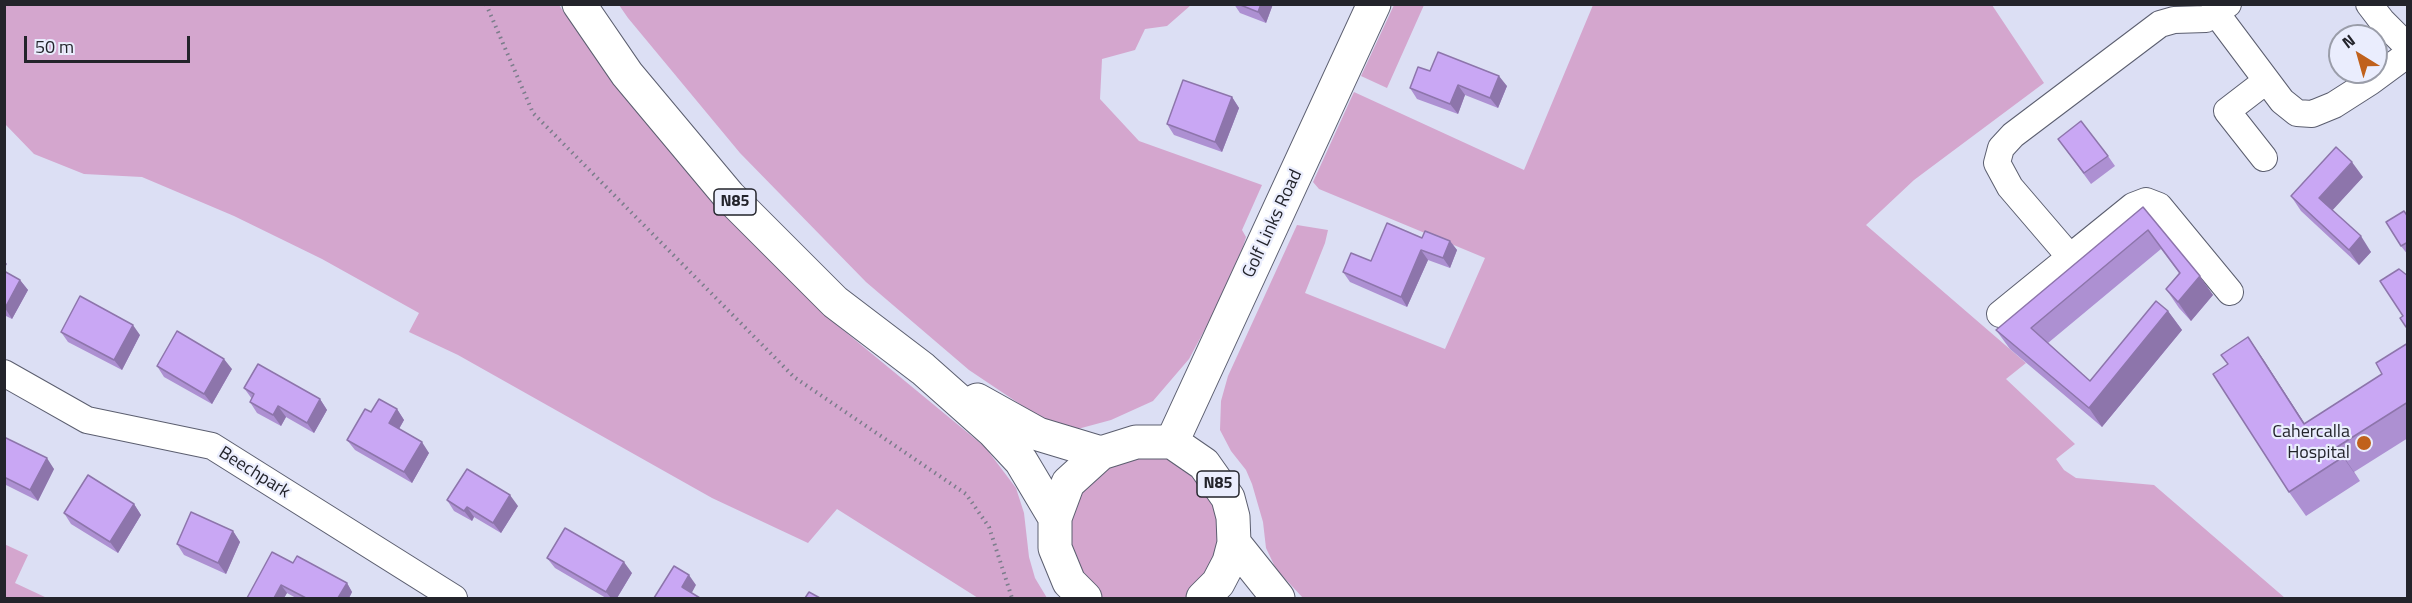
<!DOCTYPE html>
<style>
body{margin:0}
#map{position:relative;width:2412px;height:603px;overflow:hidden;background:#dcdff4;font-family:"Titillium Web",sans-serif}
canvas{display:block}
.frame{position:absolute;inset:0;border:6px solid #23242b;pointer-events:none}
.north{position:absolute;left:2328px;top:24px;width:60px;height:60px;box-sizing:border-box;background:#eaedfd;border:2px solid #9a9da9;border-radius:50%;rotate:323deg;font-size:16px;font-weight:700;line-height:24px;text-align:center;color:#23242b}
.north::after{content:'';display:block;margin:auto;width:21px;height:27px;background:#c0611c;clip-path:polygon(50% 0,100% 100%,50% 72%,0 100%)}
.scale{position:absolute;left:24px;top:36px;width:166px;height:27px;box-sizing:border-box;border:3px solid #23242b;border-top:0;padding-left:8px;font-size:18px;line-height:21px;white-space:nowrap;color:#23242b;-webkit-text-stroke:4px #eaedfd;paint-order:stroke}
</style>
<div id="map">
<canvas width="2412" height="603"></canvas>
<div class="frame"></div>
<div class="north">N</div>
<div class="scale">50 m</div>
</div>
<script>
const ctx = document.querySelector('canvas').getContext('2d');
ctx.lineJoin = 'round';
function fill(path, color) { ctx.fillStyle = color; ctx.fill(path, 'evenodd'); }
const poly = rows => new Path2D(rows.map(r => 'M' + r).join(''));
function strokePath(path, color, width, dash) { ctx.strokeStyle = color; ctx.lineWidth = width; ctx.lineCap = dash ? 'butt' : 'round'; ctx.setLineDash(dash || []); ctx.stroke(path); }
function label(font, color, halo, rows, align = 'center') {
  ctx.font = font + ' "Titillium Web",sans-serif'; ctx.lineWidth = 4.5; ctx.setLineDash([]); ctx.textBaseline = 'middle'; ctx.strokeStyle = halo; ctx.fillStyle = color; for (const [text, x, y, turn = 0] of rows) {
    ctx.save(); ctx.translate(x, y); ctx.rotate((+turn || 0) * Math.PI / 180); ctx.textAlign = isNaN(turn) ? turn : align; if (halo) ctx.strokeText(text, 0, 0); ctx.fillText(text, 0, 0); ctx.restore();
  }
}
const green = poly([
 [5,5,559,5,608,76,722,212,837,325,985,447,1016,488,1024,513,1029,557,1035,578,1047,598,978,598,837,509,808,543,712,498,458,355,409,332,419,313,322,259,234,216,142,177,84,174,34,154,5,124],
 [619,5,1191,5,1167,26,1145,29,1135,50,1102,59,1100,99,1139,141,1262,185,1242,230,1246,237,1243,247,1212,316,1189,359,1153,401,1111,420,1074,430,1048,423,969,370,866,282,740,153,628,18],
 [1394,5,1424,5,1387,88,1361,76],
 [1593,5,1992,5,2044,83,1914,180,1866,225,2026,363,2006,379,2075,444,2056,459,2064,470,2076,478,2154,485,2285,598,1303,598,1276,569,1266,548,1263,522,1252,484,1246,470,1231,451,1220,430,1221,401,1228,376,1297,225,1328,230,1325,243,1305,293,1445,349,1485,258,1319,189,1313,182,1354,92,1524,170],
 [1114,458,1179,458,1203,477,1224,533,1200,589,1186,598,1102,598,1080,578,1068,549,1070,504],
 [4,544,28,555,15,583,47,598,5,598]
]);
const path = poly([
 [486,4,533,113,794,377,966,494,989,527,1012,598]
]);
const minor = poly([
 [2369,4,2382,21,2408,47],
 [2216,13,2282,101,2297,113,2312,114,2334,105,2370,82,2408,54],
 [2264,158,2227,111,2266,81],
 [2070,257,2133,206,2146,201,2159,206,2230,292],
 [2000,314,2070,257,2010,187,1997,163,2001,148,2013,135,2160,24,2174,20,2206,19,2228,4],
 [4,373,87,420,212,446,454,598]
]);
const secondary = poly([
 [1172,442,1374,4]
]);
const primary = poly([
 [579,4,627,74,729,196,835,302,923,369,994,432,1021,461,1055,518],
 [977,400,1038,434,1101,453],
 [1234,543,1278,598],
 [1085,598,1069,582,1055,548,1055,518,1068,483,1101,453,1136,442,1172,442,1204,464,1228,498,1233,517,1234,543,1229,562,1218,583,1203,598]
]);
const wall = poly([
 [1234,4,1273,4,1266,23,1240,13],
 [1430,71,1507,86,1498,108,1465,95,1458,114,1417,99,1410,88],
 [1232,97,1239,108,1222,152,1174,135,1167,124],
 [2058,139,2108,156,2115,166,2091,184],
 [2363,177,2332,210,2371,252,2359,265,2301,211,2291,196],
 [2143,207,2213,295,2191,321,2179,308,2166,289,2179,273,2161,249,2048,343,2090,381,2168,311,2182,330,2102,427,2010,349,1996,330],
 [2408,216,2408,255,2401,246],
 [1422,238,1450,241,1457,250,1450,268,1428,260,1407,307,1350,282,1343,272],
 [4,271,20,280,28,290,12,319,4,315],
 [61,332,140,335,122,370,68,342],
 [2248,337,2265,362,2305,424,2382,374,2408,343,2408,438,2354,472,2360,481,2306,516,2289,492,2228,364],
 [157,366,232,369,212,404,164,377],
 [244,388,320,399,327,410,314,433,286,417,281,426,257,413,250,402,252,399],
 [397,409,404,420,399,429,429,453,412,483,355,450,347,440,371,412],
 [4,437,54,469,38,501,4,484],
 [447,500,518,506,501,533,474,517,472,521,454,511],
 [134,504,141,515,118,553,71,524,64,513],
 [233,531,240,542,226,574,184,555,177,544],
 [547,558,632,573,617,598,606,598,555,568],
 [293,563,347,583,352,592,349,598,296,598,287,593,284,598,247,598]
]);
const shadedWall = poly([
 [1261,4,1273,4,1266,23,1258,12],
 [1499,76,1507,86,1498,108,1490,98],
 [1458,85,1465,95,1458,114,1450,104],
 [1232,97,1239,108,1222,152,1215,142],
 [2352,162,2363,177,2330,213,2319,198],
 [2361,236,2371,252,2359,265,2349,250],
 [1450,241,1457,250,1450,268,1443,258],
 [1421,250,1428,260,1407,307,1401,297],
 [4,260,7,264,4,269],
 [2200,276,2213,295,2191,321,2178,302],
 [20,280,28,290,12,319,5,308],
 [2168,311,2182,330,2102,427,2089,408],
 [133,325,140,335,122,370,114,360],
 [2248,337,2265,362,2321,449,2304,424],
 [224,359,232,369,212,404,204,394],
 [320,399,327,410,314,433,307,423],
 [278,406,286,417,281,426,273,415],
 [397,409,404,420,396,434,389,423],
 [422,442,429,453,412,483,404,472],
 [2337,447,2354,472,2360,481,2343,457],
 [47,458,54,469,38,501,30,490],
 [510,495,518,506,501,533,493,523],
 [134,504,141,515,118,553,110,542],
 [467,507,474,517,472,521,464,511],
 [233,531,240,542,226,574,218,563],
 [624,562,632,573,617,598,611,598,606,592],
 [689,575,696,585,689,598,682,587],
 [347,583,352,592,349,598,338,598],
 [281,585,287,593,284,598,274,598]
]);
const building = poly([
 [1238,4,1261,4,1258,12,1238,4],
 [1438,52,1499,76,1490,98,1458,85,1450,104,1410,88,1418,67,1430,71,1438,52],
 [1183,80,1232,97,1215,142,1167,124,1183,80],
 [2081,121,2108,156,2084,173,2058,139,2081,121],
 [2336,147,2352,162,2319,198,2361,236,2349,250,2291,196,2336,147],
 [2143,207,2200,276,2178,302,2166,289,2180,273,2148,230,2031,328,2090,381,2156,301,2168,311,2089,408,1996,330,2143,207],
 [2404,211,2408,217,2408,242,2401,246,2386,222,2404,211],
 [1387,223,1422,238,1425,231,1450,241,1443,258,1421,250,1401,297,1343,272,1351,253,1371,261,1387,223],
 [2399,269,2408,276,2408,327,2406,327,2400,318,2403,316,2380,281,2399,269],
 [4,271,20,280,5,308,4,308,4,271],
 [80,296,133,325,114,360,61,332,80,296],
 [177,331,224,359,204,394,157,366,177,331],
 [2248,337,2304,424,2382,374,2376,363,2408,343,2408,402,2337,447,2343,457,2289,492,2213,374,2228,364,2221,355,2248,337],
 [258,364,320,399,307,423,278,406,273,415,250,402,254,394,244,388,258,364],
 [379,399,397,409,389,423,422,442,404,472,347,440,365,409,371,412,379,399],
 [4,437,47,458,30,490,4,477,4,437],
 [467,469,510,495,493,523,467,507,464,511,447,500,467,469],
 [88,475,134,504,110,542,64,513,88,475],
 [191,512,233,531,218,563,177,544,191,512],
 [565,528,624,562,606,592,547,558,565,528],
 [272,552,293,563,297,556,347,583,338,598,306,598,281,585,274,598,247,598,272,552],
 [674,566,689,575,682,587,700,598,654,598,674,566],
 [809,592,820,598,805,598,809,592]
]);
const markers = [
 [2364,443,8,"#c0611c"]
];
const shields = [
 [735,202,42],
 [1218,484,42]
];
const shieldNames = [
 ["N85",735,202],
 ["N85",1218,484]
];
const streetNames = [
 ["Golf Links Road",1273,224,-65],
 ["Beechpark",254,473,32]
];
const poiNames = [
 ["Cahercalla",2350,433],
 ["Hospital",2350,454]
];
fill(green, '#d4a6ce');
strokePath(minor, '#5b5e6f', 28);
strokePath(secondary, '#5b5e6f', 35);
strokePath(primary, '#5b5e6f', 35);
strokePath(path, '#7b7d8b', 4, [1.5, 4.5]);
strokePath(minor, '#fff', 26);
strokePath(secondary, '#fff', 33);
strokePath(primary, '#fff', 33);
fill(wall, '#ad90d2');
fill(shadedWall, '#8d75ab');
fill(building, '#c9a7f4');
strokePath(building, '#8d75ab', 1.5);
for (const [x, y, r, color] of markers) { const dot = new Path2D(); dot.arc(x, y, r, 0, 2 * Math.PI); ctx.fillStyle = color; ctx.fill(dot); strokePath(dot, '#eaedfd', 2); }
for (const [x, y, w] of shields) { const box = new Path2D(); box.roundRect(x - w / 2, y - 13, w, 26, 4.5); ctx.fillStyle = '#eaedfd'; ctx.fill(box); strokePath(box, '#23242b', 1.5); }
label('bold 16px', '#23242b', null, shieldNames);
label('18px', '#23242b', '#eaedfd', streetNames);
label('18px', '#23242b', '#eaedfd', poiNames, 'right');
</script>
